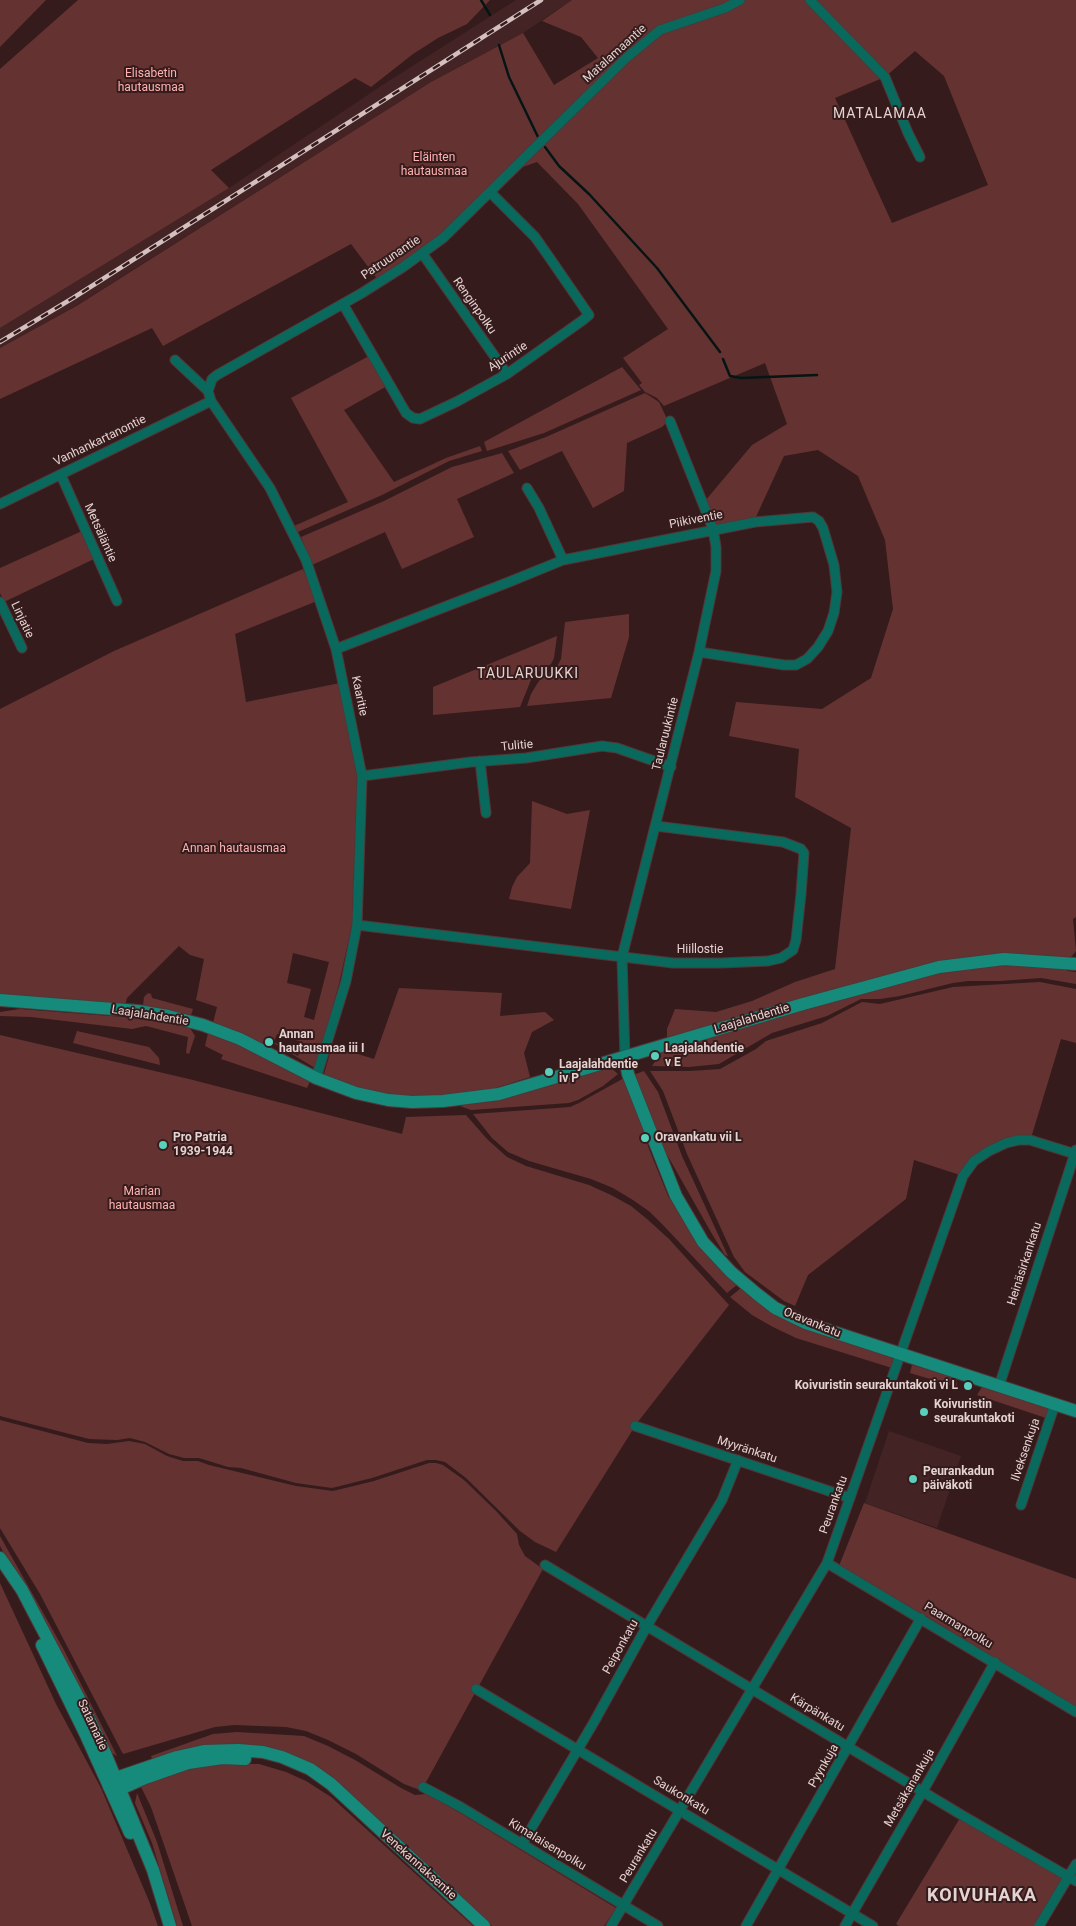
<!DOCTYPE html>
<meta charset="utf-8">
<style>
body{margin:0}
canvas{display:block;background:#351b1b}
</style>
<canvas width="1076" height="1926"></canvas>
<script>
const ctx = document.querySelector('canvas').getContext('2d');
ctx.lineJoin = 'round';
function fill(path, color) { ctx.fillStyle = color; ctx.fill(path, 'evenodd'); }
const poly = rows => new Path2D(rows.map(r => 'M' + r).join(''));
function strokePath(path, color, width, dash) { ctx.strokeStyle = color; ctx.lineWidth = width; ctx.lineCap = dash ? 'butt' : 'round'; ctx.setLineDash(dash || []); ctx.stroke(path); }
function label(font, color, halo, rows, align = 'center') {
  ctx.font = font + ' Roboto,sans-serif'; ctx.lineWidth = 4; ctx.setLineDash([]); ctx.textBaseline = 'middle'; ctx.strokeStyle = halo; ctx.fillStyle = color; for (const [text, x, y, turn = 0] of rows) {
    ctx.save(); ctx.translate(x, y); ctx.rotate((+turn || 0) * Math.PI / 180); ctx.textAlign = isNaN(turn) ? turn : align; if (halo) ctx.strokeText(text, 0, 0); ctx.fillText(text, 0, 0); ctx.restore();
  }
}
const built = poly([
 [516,0,572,0,523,33,431,82,77,305,0,348,0,328,229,188,381,86],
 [889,1431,961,1456,937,1528,865,1503]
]);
const green = poly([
 [0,0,46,0,0,47],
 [78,0,490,0,467,24,438,38,413,54,371,87,355,78,211,170,229,188,0,328,0,69],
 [572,0,1076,0,1076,917,1073,919,1076,951,1071,957,1002,956,667,1038,667,1029,675,1009,716,1012,752,1001,795,982,835,969,851,828,795,797,799,749,729,736,736,702,822,709,871,678,893,609,885,540,858,476,818,450,784,456,755,519,715,525,705,501,752,445,787,424,765,363,664,406,657,398,645,392,639,385,642,383,623,358,668,329,578,204,537,162,514,170,441,236,378,280,351,244,163,346,152,328,0,399,0,348,78,305,431,82,523,33,554,85,598,58,581,37,542,21],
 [915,51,944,76,988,185,892,223,835,98,885,77],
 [369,356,387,386,344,410,394,482,446,458,480,446,482,451,449,461,382,495,298,532,294,526,348,502,291,398],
 [622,367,641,390,544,433,487,451,484,442],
 [645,393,659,402,668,421,662,427,627,443,624,491,593,508,562,451,520,470,508,451,546,437],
 [502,453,514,473,457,499,474,537,402,569,385,532,312,565,301,537,384,501,452,467],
 [82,531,94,559,4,602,0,593,0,568],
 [303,569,317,601,235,634,246,702,340,683,357,778,352,924,339,984,315,1068,267,1039,265,1044,213,1023,217,1007,196,1000,204,959,190,955,179,946,127,998,125,1006,0,994,0,709,114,651],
 [293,953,329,962,314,1020,304,1017,311,989,287,983],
 [277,1034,302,1042,298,1056,274,1042],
 [629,614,629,637,611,698,527,706,531,694,537,684,542,677,556,668,561,659,565,622],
 [557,636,554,658,551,664,538,672,531,680,520,707,433,715,433,687],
 [532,801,567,814,590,810,571,909,509,899,512,887,517,877,530,863],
 [976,965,1027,965,1060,967,1068,971,1076,972,1076,984,1041,978,1000,981,968,981,953,983,900,996,880,999,861,999,827,1016,772,1033,719,1064,689,1067,652,1066,661,1053,673,1048,891,984],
 [1040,982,1076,989,1076,1043,1061,1039,1031,1138,1005,1141,960,1175,914,1160,906,1199,808,1275,795,1306,784,1301,745,1272,734,1257,687,1154,663,1091,650,1071,690,1071,720,1069,756,1049,766,1041,822,1023,862,1002,880,1004,953,987],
 [399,988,502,993,500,1016,545,1012,554,1020,532,1032,524,1053,530,1077,492,1089,453,1096,413,1097,372,1093,347,1084,324,1074,332,1046,374,1059],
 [148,993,151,994,152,998,193,1009,191,1015,143,1006,144,997],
 [20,1009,149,1019,190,1028,195,1036,189,1054,186,1053,188,1037,146,1026,132,1029,31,1017,0,1016,0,1012],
 [77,1031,149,1047,159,1058,160,1065,73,1043],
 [208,1033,225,1038,311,1079,307,1088,221,1059,223,1055,205,1046],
 [0,1035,189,1079,402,1134,406,1117,466,1115,487,1139,507,1157,526,1166,589,1185,611,1195,631,1206,647,1219,669,1239,729,1305,637,1423,556,1552,535,1542,520,1531,466,1478,445,1462,436,1460,427,1460,372,1478,332,1488,296,1483,241,1468,228,1467,199,1458,184,1458,169,1454,145,1442,130,1438,117,1440,89,1439,0,1416],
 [611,1068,618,1074,603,1086,578,1100,569,1103,471,1110,460,1106],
 [644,1071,658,1092,682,1156,728,1256,725,1255,712,1234,661,1144,633,1075],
 [626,1077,649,1149,668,1196,697,1243,738,1284,727,1293,664,1226,650,1212,633,1200,613,1188,591,1179,529,1161,508,1152,492,1138,473,1114,570,1107,579,1103],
 [741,1288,896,1358,892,1368,796,1338,773,1327,752,1315,730,1297],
 [912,1365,956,1378,957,1387,910,1373],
 [982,1387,1049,1407,1046,1418,977,1395],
 [0,1420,88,1443,107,1444,129,1441,145,1444,167,1456,183,1461,198,1461,209,1465,296,1486,333,1491,374,1481,429,1463,436,1463,443,1465,464,1480,496,1511,517,1534,519,1545,525,1556,543,1569,425,1784,420,1790,404,1784,356,1754,328,1740,306,1731,286,1727,234,1725,215,1727,123,1754,40,1594,0,1528],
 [864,1503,1076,1579,1076,1707,923,1614,839,1566],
 [0,1536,64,1650,117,1756,112,1753,0,1546],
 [0,1583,56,1704,101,1788,149,1901,158,1926,0,1926],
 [237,1732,304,1736,328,1746,355,1760,401,1788,415,1795,426,1794,455,1810,616,1908,604,1926,492,1926,323,1773,233,1744,216,1744,152,1759,151,1756,213,1734],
 [235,1764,259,1764,286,1772,306,1781,331,1797,473,1926,192,1926,151,1807,141,1787,173,1772,206,1765],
 [137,1793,157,1842,183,1926,177,1926,152,1843,135,1803],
 [960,1818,1064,1878,1036,1926,899,1926,896,1924]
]);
const stream = poly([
 [481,0,490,15],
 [499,45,509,77,538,137],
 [545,147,559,166,589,194,657,268,720,352],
 [723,359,730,376,741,378,817,375]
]);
const street = poly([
 [810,0,885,77,908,133,920,157],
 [422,253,507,374],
 [343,304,406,413,413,418,420,419,458,401,507,374,583,320,589,315,547,254,535,237,490,192],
 [175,360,208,391,211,401,270,488,306,560,336,649,362,776,357,925,346,981,316,1078],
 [208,391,212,379,217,375,362,293,403,267,443,238,626,58,660,30,725,8,740,0],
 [61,475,117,601],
 [527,488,539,508,563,560],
 [0,504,211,401],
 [0,602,22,648],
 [336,649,509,582,563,560,755,522,813,517,819,521,823,528,834,565,837,592,834,613,828,631,818,647,807,659,796,665,784,665,699,652],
 [480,761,486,813],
 [362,776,471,762,526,758,602,746,617,748,671,767],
 [357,925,673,963,721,963,768,961,781,958,793,950,796,940,801,894,804,853,801,849,783,842,656,826],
 [625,1058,622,957,699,652,716,571,716,547,713,529,670,421],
 [999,1386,1076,1150],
 [635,1426,850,1498],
 [1021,1505,1055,1404],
 [827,1563,1076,1712],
 [545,1565,965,1817,1076,1881],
 [476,1689,873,1926],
 [423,1787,459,1806,658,1926],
 [522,1844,594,1722,647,1626,722,1500,738,1460],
 [611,1926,827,1563,963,1176,974,1161,989,1151,1006,1143,1019,1140,1030,1140,1075,1154],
 [746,1926,921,1618],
 [845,1926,923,1791,995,1662],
 [1039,1926,1076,1864]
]);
const secondary = poly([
 [0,1000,138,1011,168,1016,203,1025,240,1039,316,1078,356,1093,388,1100,412,1102,443,1101,499,1094,803,1004,939,967,1004,959,1076,964],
 [625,1058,628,1074,676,1196,703,1242,731,1272,757,1294,775,1308,806,1323,1076,1411],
 [0,1558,22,1590,35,1615,84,1708,105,1753,153,1870,170,1926],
 [42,1645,85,1733,130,1833],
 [109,1787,116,1778,177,1757,204,1751,238,1750,263,1752,282,1757,310,1769,331,1784,484,1926],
 [113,1788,120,1789,145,1778,188,1763,222,1758,245,1759]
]);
const rail = poly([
 [0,342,73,298,541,0]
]);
const markers = [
 [269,1042,5,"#5bcebc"],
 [655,1056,5,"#5bcebc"],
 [549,1072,5,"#5bcebc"],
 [645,1138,5,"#5bcebc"],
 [163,1145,5,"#5bcebc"],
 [968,1386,5,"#5bcebc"],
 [924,1412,5,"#5bcebc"],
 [913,1479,5,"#5bcebc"]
];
const streetNames = [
 ["Matalamaantie",615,54,-42],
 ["Patruunantie",391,258,-34],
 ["Renginpolku",474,306,55],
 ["Ajurintie",508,357,-33],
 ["Vanhankartanontie",100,441,-26],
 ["Piikiventie",696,520,-11],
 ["Metsäläntie",100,533,66],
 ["Linjatie",22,620,65],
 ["Kaaritie",359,696,78],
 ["Taularuukintie",666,734,-76],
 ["Tulitie",517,746,-5],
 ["Hiillostie",700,950],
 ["Laajalahdentie",150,1016,9],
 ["Laajalahdentie",752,1019,-17],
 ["Heinäsirkankatu",1025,1264,-72],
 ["Oravankatu",812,1323,22],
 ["Myyränkatu",747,1450,18],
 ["Ilveksenkuja",1026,1450,-71],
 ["Peurankatu",834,1505,-70],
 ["Paarmanpolku",958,1626,31],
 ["Peiponkatu",621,1647,-61],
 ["Kärpänkatu",817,1713,31],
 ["Satamatie",92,1725,65],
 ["Pyynkuja",824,1766,-60],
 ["Metsäkanankuja",910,1788,-60],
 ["Saukonkatu",681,1796,31],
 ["Kimalaisenpolku",547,1845,31],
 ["Peurankatu",639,1856,-59],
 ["Venekannaksentie",418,1865,42]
];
const parkNames = [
 ["Elisabetin",151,74],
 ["hautausmaa",151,88],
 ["Eläinten",434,158],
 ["hautausmaa",434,172],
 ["Annan hautausmaa",234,849],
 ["Marian",142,1192],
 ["hautausmaa",142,1206]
];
const poiNames = [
 ["Annan",279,1035],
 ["hautausmaa iii I",279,1049],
 ["Laajalahdentie",665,1049],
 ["v E",665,1063],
 ["Laajalahdentie",559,1065],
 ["iv P",559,1079],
 ["Pro Patria",173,1138],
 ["1939-1944",173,1152],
 ["Oravankatu vii L",655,1138],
 ["Koivuristin seurakuntakoti vi L",958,1386,"right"],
 ["Koivuristin",934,1405],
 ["seurakuntakoti",934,1419],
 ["Peurankadun",923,1472],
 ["päiväkoti",923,1486]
];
const neighbourhoodNames = [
 ["MATALAMAA",880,114],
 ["TAULARUUKKI",528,674]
];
const districtNames = [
 ["KOIVUHAKA",982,1896]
];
fill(built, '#432324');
fill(green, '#653232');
strokePath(stream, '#051513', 2.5);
strokePath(street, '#513838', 11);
strokePath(secondary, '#513838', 14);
strokePath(street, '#09695d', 9);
strokePath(secondary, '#168b7c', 12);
strokePath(rail, '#d2bfbe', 4.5);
strokePath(rail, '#351b1b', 2.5, [8]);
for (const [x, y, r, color] of markers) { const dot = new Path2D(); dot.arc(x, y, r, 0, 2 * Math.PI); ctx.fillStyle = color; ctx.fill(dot); strokePath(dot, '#351b1b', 2); }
label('12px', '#e5d3d2', '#351b1b', streetNames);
label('12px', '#ffb2b0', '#351b1b', parkNames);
label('bold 12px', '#e5d3d2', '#351b1b', poiNames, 'left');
ctx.letterSpacing = '1px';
label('14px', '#e5d3d2', '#351b1b', neighbourhoodNames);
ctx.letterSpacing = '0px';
ctx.letterSpacing = '1px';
label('bold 18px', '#e5d3d2', '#351b1b', districtNames);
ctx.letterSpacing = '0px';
</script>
